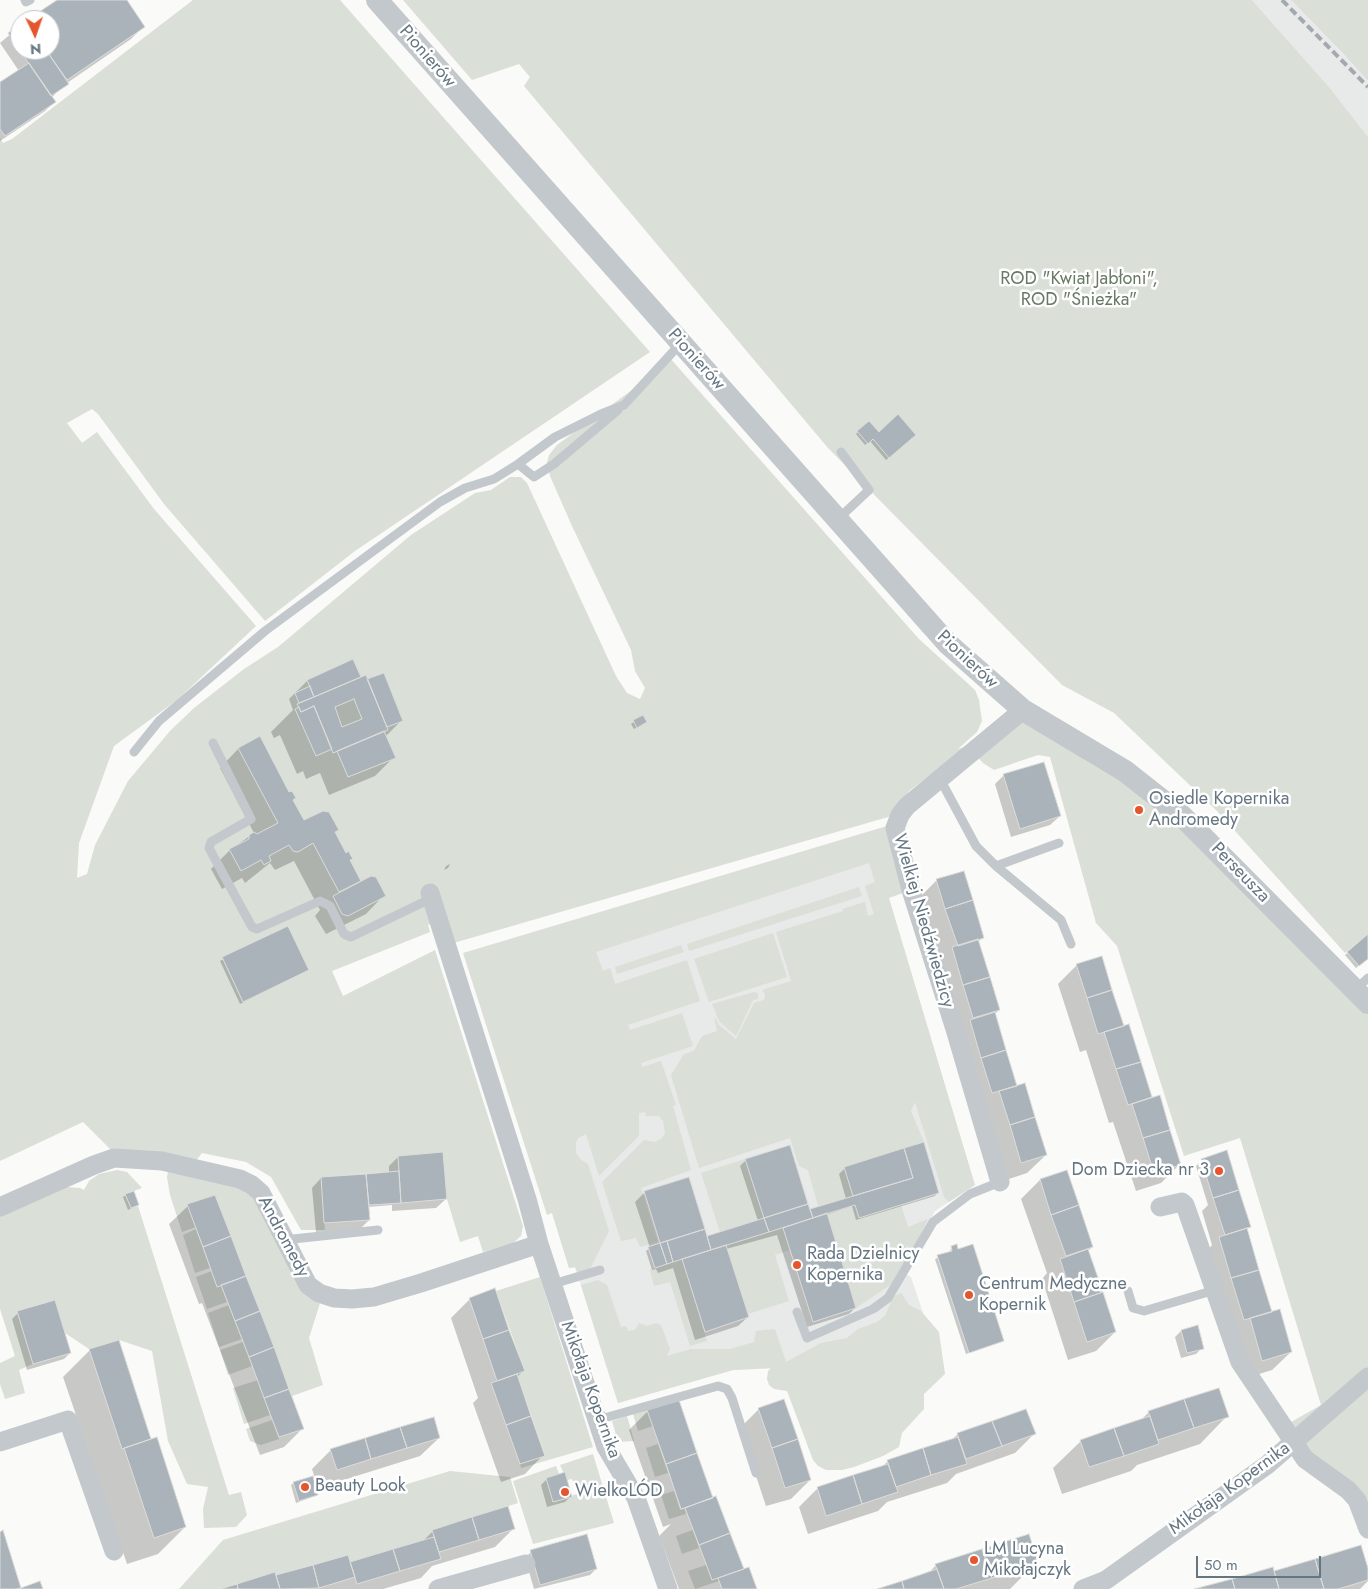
<!DOCTYPE html>
<meta charset="utf-8">
<style>
body{margin:0}
#map{position:relative;width:1368px;height:1589px;overflow:hidden;background:#fafaf8;font-family:Jost,sans-serif}
canvas{display:block}
.north{position:absolute;left:10px;top:10px;width:50px;height:50px;box-sizing:border-box;background:#fff;border:1px solid #c1c8cd;border-radius:50%;rotate:177deg;font-size:14px;font-weight:700;line-height:20px;text-align:center;color:#657683}
.north::after{content:'';display:block;margin:auto;width:18px;height:22px;background:#e4572e;clip-path:polygon(50% 0,100% 100%,50% 72%,0 100%)}
.scale{position:absolute;left:1196px;top:1556px;width:125px;height:22px;box-sizing:border-box;border:2px solid #657683;border-top:0;padding-left:6px;font-size:15px;line-height:18px;white-space:nowrap;color:#657683;-webkit-text-stroke:4px #fff;paint-order:stroke}
</style>
<div id="map">
<canvas width="1368" height="1589"></canvas>
<div class="north">N</div>
<div class="scale">50 m</div>
</div>
<script>
const ctx = document.querySelector('canvas').getContext('2d');
ctx.lineJoin = 'round';
function fill(path, color) { ctx.fillStyle = color; ctx.fill(path, 'evenodd'); }
const poly = rows => new Path2D(rows.map(r => 'M' + r).join(''));
function strokePath(path, color, width, dash) { ctx.strokeStyle = color; ctx.lineWidth = width; ctx.lineCap = dash ? 'butt' : 'round'; ctx.setLineDash(dash || []); ctx.stroke(path); }
function label(font, color, halo, rows, align = 'center') {
  ctx.font = font + ' Jost,sans-serif'; ctx.lineWidth = 5; ctx.setLineDash([]); ctx.textBaseline = 'middle'; ctx.strokeStyle = halo; ctx.fillStyle = color; for (const [text, x, y, turn = 0] of rows) {
    ctx.save(); ctx.translate(x, y); ctx.rotate((+turn || 0) * Math.PI / 180); ctx.textAlign = isNaN(turn) ? turn : align; if (halo) ctx.strokeText(text, 0, 0); ctx.fillText(text, 0, 0); ctx.restore();
  }
}
const built = poly([
 [1252,0,1291,0,1368,81,1368,137,1330,88],
 [868,850,975,1185,935,1211,901,1272,911,1277,926,1322,785,1368,733,1370,618,1403,575,1267,569,1268,495,1026,489,961]
]);
const green = poly([
 [193,0,340,0,650,352,355,551,265,621,164,504,98,414,92,409,67,423,82,443,97,432,154,509,256,626,177,700,114,746,79,843,77,878,87,874,95,845,128,781,170,731,194,708,244,669,278,647,411,535,475,493,491,490,510,477,521,477,527,483,616,676,627,693,640,699,645,688,635,671,631,650,572,526,550,476,547,463,549,455,557,445,651,376,669,357,919,639,975,690,979,700,982,721,977,732,958,749,968,746,1023,710,1125,771,1368,1004,1368,1529,1357,1500,1284,1426,1321,1405,1240,1138,1184,1156,1117,946,1096,923,1050,757,1038,755,994,770,983,763,968,746,909,791,895,815,450,944,442,920,428,925,430,932,332,971,343,996,435,950,523,1226,521,1236,511,1245,483,1252,478,1236,460,1242,447,1199,443,1152,398,1156,399,1171,321,1177,325,1230,301,1230,271,1177,246,1162,202,1153,195,1162,112,1151,83,1122,0,1161,0,138,3,143,12,139],
 [288,926,309,970,243,1002,222,957],
 [403,0,1252,0,1330,88,1368,137,1368,934,1345,953,1217,811,1114,713,1062,685,828,448,524,86,530,77,519,64,472,80],
 [1291,0,1368,0,1368,81,1345,56],
 [887,826,911,890,889,898,975,1185,949,1202,944,1197,915,1102,911,1111,924,1142,844,1167,853,1196,818,1206,808,1170,799,1166,790,1138,699,1168,671,1075,684,1054,694,1051,702,1036,717,1031,714,1016,719,1025,736,1039,754,1003,764,1000,765,994,762,990,791,981,776,932,843,911,842,909,865,902,868,916,874,914,865,886,875,882,869,863,596,952,603,971,610,968,615,984,687,960,700,1001,628,1025,630,1030,682,1013,693,1046,641,1063,642,1067,661,1061,676,1105,673,1106,691,1170,641,1188,658,1242,640,1247,636,1238,621,1241,602,1182,644,1140,655,1142,662,1138,665,1133,663,1121,659,1116,646,1116,645,1112,639,1113,639,1136,599,1176,586,1134,578,1138,576,1143,576,1153,581,1160,588,1164,609,1231,590,1269,578,1274,575,1267,569,1268,552,1213,547,1215,463,953],
 [859,887,862,896,689,951,687,944],
 [773,933,787,977,709,1002,694,959],
 [681,945,684,952,617,974,615,967],
 [754,992,758,993,758,999,753,1000,736,1036,719,1021,712,1004],
 [745,1159,764,1218,720,1232,701,1173],
 [117,1170,127,1172,142,1188,125,1194,131,1208,138,1206,229,1495,241,1492,247,1515,236,1527,204,1528,203,1509,208,1487,187,1484,168,1441,152,1351,119,1340,89,1349,65,1333,54,1300,17,1311,33,1364,19,1370,25,1393,5,1399,0,1384,0,1363,15,1356,0,1309,0,1207,54,1186,80,1188,84,1190,89,1181,99,1174],
 [168,1172,230,1184,257,1194,322,1297,309,1338,323,1385,292,1396,215,1195,188,1204,196,1227,182,1232,170,1195,167,1177],
 [855,1205,859,1218,901,1205,908,1227,928,1219,899,1279,856,1308,827,1213],
 [783,1228,790,1250,775,1255,789,1301,748,1314,726,1245],
 [196,1229,210,1268,195,1273,183,1235],
 [682,1259,707,1341,690,1346,670,1282,654,1286,650,1270],
 [212,1271,221,1285,227,1302,207,1309,196,1277],
 [540,1277,593,1447,521,1468,520,1464,545,1455,517,1374,525,1371,496,1291],
 [598,1280,607,1285,621,1327,626,1326,628,1331,635,1330,639,1323,647,1326,656,1323,661,1325,670,1349,667,1356,691,1349,730,1349,754,1342,756,1331,775,1329,786,1362,821,1343,847,1338,858,1329,877,1322,885,1316,893,1297,901,1293,909,1305,921,1311,939,1332,945,1374,924,1394,924,1409,902,1433,899,1447,883,1456,854,1467,842,1470,826,1470,818,1466,813,1460,787,1391,774,1389,769,1385,767,1379,768,1371,771,1368,733,1370,618,1403,581,1285],
 [229,1305,242,1339,219,1347,208,1313],
 [243,1342,252,1366,228,1375,220,1350],
 [258,1380,270,1415,244,1424,233,1388],
 [647,1410,653,1426,638,1431,633,1414],
 [627,1416,634,1441,618,1442,612,1421],
 [272,1420,279,1439,261,1445,250,1441,246,1429],
 [658,1444,668,1473,655,1477,646,1448],
 [593,1454,614,1523,533,1544,513,1481,556,1466,559,1474,546,1478,554,1502,582,1492,577,1493,572,1479,567,1480,560,1465],
 [450,1471,510,1477,518,1503,432,1530,434,1537,350,1562,348,1555,276,1575,275,1573,219,1589,179,1589,223,1540],
 [674,1491,680,1510,685,1509,686,1514,669,1519,661,1495],
 [693,1530,699,1548,682,1554,676,1536],
 [706,1565,712,1580,718,1578,719,1581,695,1589,688,1571]
]);
const shadow = poly([
 [59,0,126,0,144,26,131,39,67,83,51,98,54,102,45,111,0,141,0,84,19,71,0,43,20,26,20,50,50,50,50,20,29,20],
 [858,432,878,433,914,435,886,460,870,441,865,445,856,434],
 [360,677,356,681,402,720,385,737,394,757,375,776,329,795,320,773,306,779,303,771,297,774,280,735,274,738,271,732,293,710,289,699,307,681],
 [643,716,646,722,634,729,631,724],
 [259,738,304,822,334,833,361,883,384,895,366,914,326,934,315,916,320,910,294,861,275,870,270,863,245,883,242,878,222,889,211,869,230,850,254,833,220,768,238,749],
 [1004,775,1060,816,1050,825,1011,837,995,784],
 [450,864,448,868,444,870,446,866],
 [937,880,983,937,978,942,999,1010,995,1014,1016,1087,1046,1155,1027,1173,1003,1181,918,899],
 [287,927,307,970,240,1004,220,961],
 [1368,936,1368,958,1356,968,1345,955],
 [1077,965,1123,1027,1128,1026,1151,1099,1180,1164,1161,1183,1136,1191,1113,1122,1109,1123,1086,1050,1080,1052,1058,984],
 [904,1149,937,1193,935,1196,856,1220,852,1206,826,1215,855,1308,849,1314,807,1327,777,1235,726,1249,748,1317,738,1326,695,1340,673,1268,658,1273,656,1269,652,1270,646,1251,650,1248,635,1202,645,1192,688,1179,706,1238,758,1221,740,1166,746,1160,809,1210,846,1199,839,1174,845,1168],
 [398,1157,446,1199,436,1208,392,1211,392,1205,368,1207,369,1220,360,1229,316,1232,312,1188,321,1178,389,1173,389,1166],
 [1202,1160,1250,1226,1246,1230,1271,1313,1291,1352,1272,1370,1243,1379,1201,1257,1212,1245,1202,1211,1208,1205,1196,1166],
 [1066,1172,1092,1247,1088,1251,1115,1332,1096,1351,1068,1360,1042,1279,1047,1273,1021,1199,1040,1180],
 [126,1195,137,1205,128,1210,123,1197],
 [188,1206,303,1428,284,1447,260,1455,202,1303,199,1304,169,1224],
 [951,1248,1003,1341,966,1354,935,1259,950,1253],
 [470,1299,523,1371,517,1377,543,1455,525,1474,501,1482,473,1403,478,1398,451,1318],
 [18,1313,70,1353,64,1359,27,1370,12,1319],
 [1181,1331,1202,1348,1196,1354,1181,1358,1175,1337],
 [90,1350,151,1441,185,1527,158,1554,127,1564,63,1377],
 [759,1409,810,1480,791,1499,766,1506,740,1428],
 [648,1411,742,1568,756,1589,679,1589,659,1536,671,1524,663,1527,629,1430],
 [1149,1412,1227,1416,1200,1444,1137,1465,1131,1471,1062,1494,1053,1468,1081,1441,1141,1420],
 [958,1434,1034,1434,1015,1453,956,1474,947,1483,887,1502,878,1511,808,1534,799,1507,818,1488,881,1468,888,1461,950,1441],
 [439,1438,420,1456,318,1488,312,1469,331,1450],
 [547,1479,571,1496,565,1502,547,1507,541,1485],
 [294,1483,317,1495,296,1503,291,1485],
 [514,1528,495,1547,432,1566,421,1578,383,1589,224,1589,347,1557,349,1563,422,1542,433,1531],
 [531,1552,596,1569,590,1575,534,1589,525,1558],
 [1037,1562,1010,1589,882,1589,928,1574,936,1565],
 [1273,1572,1368,1573,1368,1581,1360,1589,1199,1589]
]);
const building = poly([
 [57,0,127,0,145,27,67,80,46,50,50,50,50,20,27,20,57,0],
 [20,25,20,50,46,50,69,84,51,96,8,33,20,25],
 [29,63,56,102,5,136,0,129,0,82,29,63],
 [898,414,916,435,889,458,873,439,868,444,857,431,869,421,879,432,898,414],
 [353,659,361,677,314,697,307,680,353,659],
 [384,673,403,721,387,727,367,679,384,673],
 [366,675,388,730,333,753,314,706,301,712,297,704,366,675],
 [310,686,314,697,299,703,295,693,310,686],
 [354,699,362,719,342,727,335,707,354,699],
 [314,706,332,749,316,756,295,709,299,707,301,712,314,706],
 [643,715,647,722,637,728,633,720,643,715],
 [384,731,396,758,348,777,337,751,384,731],
 [260,736,289,792,292,791,296,798,293,800,304,820,323,811,329,812,339,830,335,832,346,853,349,851,350,854,353,859,350,860,361,881,339,892,313,843,298,852,293,851,289,845,269,856,271,861,264,865,261,860,241,871,229,849,249,839,249,835,254,832,257,834,278,823,238,748,260,736],
 [1044,762,1061,816,1020,829,1003,774,1044,762],
 [964,871,973,900,945,909,936,879,964,871],
 [371,876,376,877,386,896,348,916,342,914,333,896,371,876],
 [973,900,984,938,958,946,945,909,973,900],
 [288,926,309,970,243,1002,222,957,288,926],
 [1368,934,1368,959,1359,966,1347,952,1368,934],
 [978,939,990,977,963,985,952,947,978,939],
 [1102,956,1112,990,1087,998,1076,964,1102,956],
 [990,977,1000,1010,973,1018,963,985,990,977],
 [1112,990,1124,1026,1098,1034,1087,998,1112,990],
 [995,1012,1006,1050,981,1058,970,1020,995,1012],
 [1129,1024,1141,1062,1116,1069,1104,1032,1129,1024],
 [1006,1050,1017,1086,992,1093,981,1058,1006,1050],
 [1141,1062,1152,1097,1128,1105,1116,1069,1141,1062],
 [1025,1083,1035,1117,1010,1125,999,1091,1025,1083],
 [1160,1095,1170,1130,1143,1138,1132,1104,1160,1095],
 [1035,1117,1047,1155,1021,1163,1010,1125,1035,1117],
 [1170,1130,1181,1165,1154,1173,1143,1138,1170,1130],
 [924,1142,939,1193,859,1218,855,1205,813,1218,810,1209,913,1178,904,1148,924,1142],
 [790,1145,808,1204,764,1218,745,1159,790,1145],
 [904,1148,913,1178,853,1196,844,1167,904,1148],
 [1227,1150,1239,1190,1213,1198,1201,1159,1227,1150],
 [443,1152,447,1199,401,1203,398,1156,443,1152],
 [1067,1170,1079,1205,1051,1215,1040,1179,1067,1170],
 [399,1171,401,1203,369,1205,366,1174,399,1171],
 [366,1174,370,1220,324,1223,321,1177,366,1174],
 [689,1177,705,1229,660,1243,644,1191,689,1177],
 [1239,1190,1251,1227,1225,1235,1213,1198,1239,1190],
 [134,1191,139,1205,131,1208,125,1194,134,1191],
 [215,1195,231,1236,203,1247,187,1204,215,1195],
 [808,1204,813,1218,769,1232,764,1218,808,1204],
 [1079,1205,1093,1247,1066,1256,1051,1215,1079,1205],
 [827,1213,856,1308,813,1322,783,1228,827,1213],
 [764,1218,769,1232,711,1250,707,1236,764,1218],
 [1247,1228,1259,1270,1231,1278,1219,1237,1247,1228],
 [705,1229,711,1250,673,1262,667,1241,705,1229],
 [231,1236,246,1276,217,1287,203,1247,231,1236],
 [667,1241,673,1262,667,1264,660,1243,667,1241],
 [660,1243,667,1264,655,1268,648,1247,660,1243],
 [957,1244,958,1249,973,1244,1004,1341,969,1353,937,1255,952,1251,951,1246,957,1244],
 [726,1245,749,1317,705,1332,682,1259,726,1245],
 [1088,1249,1103,1292,1074,1302,1060,1259,1088,1249],
 [1259,1270,1272,1312,1244,1320,1231,1278,1259,1270],
 [246,1276,260,1311,235,1321,221,1285,246,1276],
 [495,1288,509,1330,483,1339,469,1298,495,1288],
 [1103,1292,1116,1332,1087,1342,1074,1302,1103,1292],
 [55,1300,71,1353,33,1364,17,1311,55,1300],
 [1280,1309,1292,1352,1262,1361,1250,1318,1280,1309],
 [260,1311,274,1347,249,1357,235,1321,260,1311],
 [1198,1325,1204,1349,1187,1353,1181,1330,1198,1325],
 [509,1330,525,1371,497,1381,483,1339,509,1330],
 [119,1340,151,1439,122,1449,89,1349,119,1340],
 [274,1347,289,1389,264,1398,249,1357,274,1347],
 [517,1374,531,1416,506,1425,491,1383,517,1374],
 [1219,1388,1229,1417,1194,1428,1184,1399,1219,1388],
 [289,1389,304,1429,279,1437,264,1398,289,1389],
 [784,1399,798,1439,772,1448,758,1408,784,1399],
 [1184,1399,1194,1428,1158,1440,1148,1411,1184,1399],
 [679,1400,697,1453,666,1464,647,1410,679,1400],
 [1026,1409,1036,1434,1002,1446,992,1421,1026,1409],
 [531,1416,545,1456,520,1464,506,1425,531,1416],
 [1150,1416,1159,1444,1124,1456,1114,1428,1150,1416],
 [434,1417,440,1438,407,1448,400,1427,434,1417],
 [992,1421,1002,1446,966,1459,957,1433,992,1421],
 [400,1427,407,1448,371,1459,365,1438,400,1427],
 [1114,1428,1124,1456,1089,1467,1080,1440,1114,1428],
 [157,1437,186,1527,154,1538,124,1448,157,1437],
 [958,1437,967,1464,931,1475,923,1448,958,1437],
 [365,1438,371,1459,337,1470,330,1449,365,1438],
 [798,1439,811,1480,785,1488,772,1448,798,1439],
 [923,1448,931,1475,896,1487,887,1460,923,1448],
 [697,1453,713,1498,681,1509,666,1464,697,1453],
 [888,1464,898,1492,862,1504,853,1475,888,1464],
 [565,1472,572,1497,553,1502,546,1478,565,1472],
 [853,1475,862,1504,826,1516,817,1487,853,1475],
 [313,1476,318,1495,299,1501,293,1482,313,1476],
 [716,1496,730,1533,699,1545,685,1508,716,1496],
 [508,1506,515,1529,479,1540,472,1517,508,1506],
 [472,1517,479,1540,439,1552,432,1530,472,1517],
 [3,1530,21,1588,16,1589,0,1589,0,1532,3,1530],
 [730,1533,744,1569,712,1580,699,1545,730,1533],
 [587,1534,597,1569,540,1585,530,1550,587,1534],
 [1029,1534,1038,1562,992,1578,982,1549,1029,1534],
 [434,1537,441,1559,400,1571,393,1549,434,1537],
 [1361,1545,1368,1568,1368,1580,1338,1589,1324,1589,1315,1559,1361,1545],
 [393,1549,400,1571,357,1584,350,1562,393,1549],
 [982,1549,992,1578,956,1589,944,1589,935,1564,982,1549],
 [348,1555,355,1577,319,1588,313,1565,348,1555],
 [1315,1559,1324,1589,1279,1589,1274,1571,1315,1559],
 [313,1565,319,1588,280,1589,276,1575,313,1565],
 [749,1567,757,1589,722,1589,718,1578,749,1567],
 [1273,1567,1279,1589,1235,1589,1232,1579,1273,1567],
 [937,1569,944,1589,904,1589,902,1581,937,1569],
 [275,1572,280,1589,238,1589,237,1584,275,1572],
 [1232,1579,1235,1589,1194,1589,1232,1579],
 [40,1581,43,1589,17,1589,21,1588,40,1581],
 [902,1581,904,1589,877,1589,902,1581],
 [237,1584,238,1589,220,1589,237,1584]
]);
const service = poly([
 [25,0,26,2,30,0],
 [518,464,534,477,554,464,618,410],
 [838,519,869,490,841,452],
 [213,743,251,819,211,842,209,848,252,927,257,929,320,901,330,906,344,934,351,937,428,900,430,894],
 [134,752,159,721,265,631,440,502,465,488,494,479,518,464,555,437,601,414,624,405,681,343],
 [940,779,976,846,996,866,1061,920,1071,944],
 [996,866,1059,843],
 [1355,990,1368,978],
 [293,1239,378,1230],
 [553,1284,600,1270],
 [1128,1291,1133,1308,1144,1311,1215,1290],
 [797,1312,807,1338,873,1309,888,1298,933,1222,970,1194,1000,1182],
 [597,1420,718,1386,727,1389,732,1398,756,1473]
]);
const minor = poly([
 [430,893,527,1199,539,1244,606,1447,636,1498,668,1589],
 [1000,1182,955,1029,911,890,895,828,900,815,907,806,1023,710],
 [0,1207,94,1165,114,1158,162,1161,240,1179,252,1185,261,1193,308,1285,319,1293,334,1298,352,1299,374,1297,421,1283,539,1244],
 [1160,1207,1182,1202,1185,1205,1240,1362,1305,1459,1348,1490,1357,1500,1368,1529],
 [0,1442,68,1420,114,1551],
 [438,1589,526,1564],
 [1083,1589,1106,1580,1267,1465,1368,1377]
]);
const tertiary = poly([
 [377,0,948,644,1023,710,1125,771,1182,816,1368,1003]
]);
const rail = poly([
 [1282,0,1368,87]
]);
const markers = [
 [1139,810,5,"#e4572e"],
 [1219,1171,5,"#e4572e"],
 [797,1265,5,"#e4572e"],
 [969,1295,5,"#e4572e"],
 [305,1487,5,"#e4572e"],
 [565,1492,5,"#e4572e"],
 [974,1560,5,"#e4572e"]
];
const streetNames = [
 ["Pionierów",427,57,49],
 ["Pionierów",696,360,48],
 ["Pionierów",967,660,43],
 ["Perseusza",1240,873,46],
 ["Wielkiej Niedźwiedzicy",923,921,74],
 ["Andromedy",283,1237,62],
 ["Mikołaja Kopernika",590,1390,70],
 ["Mikołaja Kopernika",1230,1489,-36]
];
const parkNames = [
 ["ROD \"Kwiat Jabłoni\",",1079,280],
 ["ROD \"Śnieżka\"",1079,301]
];
const poiNames = [
 ["Osiedle Kopernika",1149,800],
 ["Andromedy",1149,821],
 ["Dom Dziecka nr 3",1209,1171,"right"],
 ["Rada Dzielnicy",807,1255],
 ["Kopernika",807,1276],
 ["Centrum Medyczne",979,1285],
 ["Kopernik",979,1306],
 ["Beauty Look",315,1487],
 ["WielkoLÓD",575,1492],
 ["LM Lucyna",984,1550],
 ["Mikołajczyk",984,1571]
];
fill(built, '#e8e9e9');
fill(green, '#dadfd7');
fill(shadow, '#0003');
fill(building, '#aab3b9');
strokePath(building, '#dcdcda', 1);
strokePath(service, '#c3c8cc', 9);
strokePath(minor, '#c3c8cc', 19);
strokePath(tertiary, '#c3c8cc', 22);
strokePath(rail, '#a2aab0', 4, [8, 4]);
for (const [x, y, r, color] of markers) { const dot = new Path2D(); dot.arc(x, y, r, 0, 2 * Math.PI); ctx.fillStyle = color; ctx.fill(dot); strokePath(dot, '#fff', 2); }
label('18px', '#657683', '#fff', streetNames);
label('18px', '#687a64', '#fff', parkNames);
label('18px', '#657683', '#fff', poiNames, 'left');
</script>
